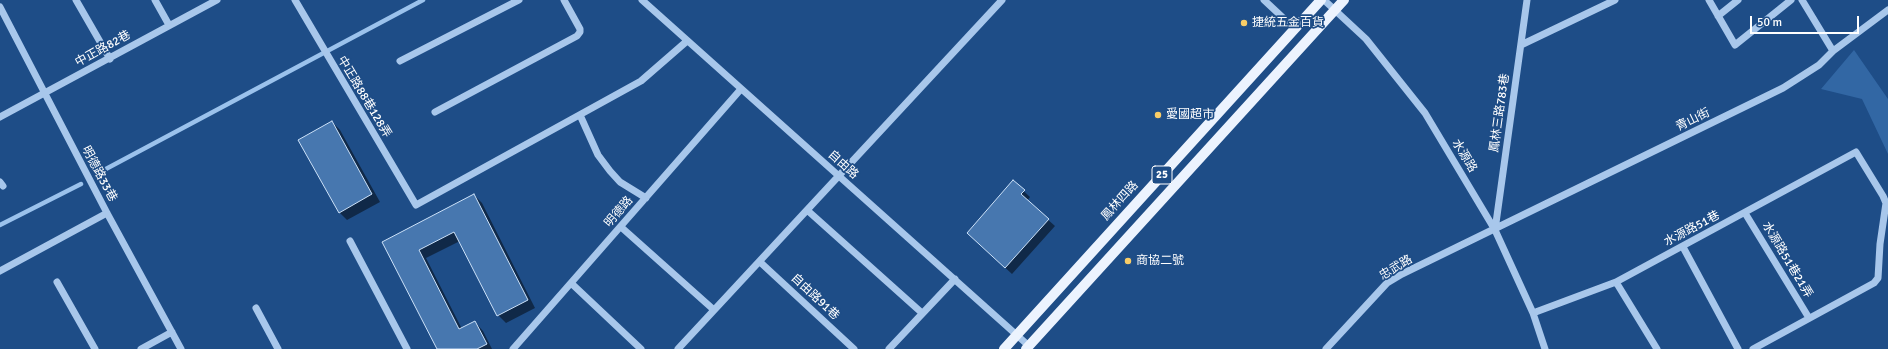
<!DOCTYPE html>
<meta charset="utf-8">
<style>
body{margin:0}
#map{position:relative;width:1888px;height:349px;overflow:hidden;background:#1e4d87;font-family:Signika,sans-serif}
canvas{display:block}
.scale{position:absolute;left:1750px;top:16px;width:109px;height:18px;box-sizing:border-box;border:2px solid #fff;border-top:0;padding-left:5px;font-size:12px;line-height:14px;white-space:nowrap;color:#fff;-webkit-text-stroke:3px #1e4d87;paint-order:stroke}
</style>
<div id="map">
<canvas width="1888" height="349"></canvas>
<div class="scale">50 m</div>
</div>
<script>
const ctx = document.querySelector('canvas').getContext('2d');
ctx.lineJoin = 'round';
function fill(path, color) { ctx.fillStyle = color; ctx.fill(path, 'evenodd'); }
const poly = rows => new Path2D(rows.map(r => 'M' + r).join(''));
function strokePath(path, color, width, dash) { ctx.strokeStyle = color; ctx.lineWidth = width; ctx.lineCap = dash ? 'butt' : 'round'; ctx.setLineDash(dash || []); ctx.stroke(path); }
function label(font, color, halo, rows, align = 'center') {
  ctx.font = font + ' Signika,"Noto Sans TC",sans-serif'; ctx.lineWidth = 3.5; ctx.setLineDash([]); ctx.textBaseline = 'middle'; ctx.strokeStyle = halo; ctx.fillStyle = color; for (const [text, x, y, turn = 0] of rows) {
    ctx.save(); ctx.translate(x, y); ctx.rotate((+turn || 0) * Math.PI / 180); ctx.textAlign = isNaN(turn) ? turn : align; if (halo) ctx.strokeText(text, 0, 0); ctx.fillText(text, 0, 0); ctx.restore();
  }
}
const green = poly([
 [1854,50,1888,99,1888,154,1862,99,1821,89]
]);
const shadow = poly([
 [332,122,340,130,380,202,347,220,339,212],
 [1014,182,1030,197,1027,201,1055,226,1012,274,974,239],
 [474,195,482,203,535,308,506,323,498,315,460,241,426,258,462,329,475,322,483,331,492,349,438,349,383,242]
]);
const stream = poly([
 [104,170,423,0],
 [0,225,81,184]
]);
const building = poly([
 [332,121,372,194,339,213,298,140,332,121],
 [1013,180,1025,190,1021,194,1049,219,1005,268,967,233,1013,180],
 [474,194,528,300,497,316,454,232,419,250,459,329,475,321,487,344,477,349,437,349,382,242,474,194]
]);
const minor = poly([
 [76,0,110,59],
 [155,0,169,25],
 [295,0,416,205,641,81,687,41],
 [642,0,1029,346],
 [1264,0,1295,29],
 [1324,0,1366,39,1425,113,1495,230,1533,313,1545,349],
 [1709,0,1735,45,1791,0],
 [1802,0,1833,51],
 [0,7,107,213,181,349],
 [1718,16,1738,0],
 [1521,45,1615,0],
 [400,61,519,0],
 [435,112,577,36,580,32,580,29,564,0],
 [580,115,598,155,610,171,620,182,646,198],
 [0,117,217,0],
 [0,182,3,186],
 [807,210,922,313],
 [1745,213,1809,318],
 [621,227,714,310],
 [1495,230,1527,0],
 [350,241,407,349],
 [1683,247,1738,349],
 [760,262,854,349],
 [0,271,107,213],
 [57,282,95,349],
 [1616,282,1657,349],
 [571,283,641,349],
 [256,308,278,349],
 [1533,313,1616,282,1856,152,1883,196,1886,203,1880,244,1878,278,1874,283,1753,349],
 [141,349,172,332],
 [513,349,741,89],
 [678,349,1002,0],
 [889,349,955,279],
 [1326,349,1387,283,1402,274,1783,88,1819,65,1833,51,1888,10]
]);
const major = poly([
 [1004,349,1321,0],
 [1026,349,1344,0]
]);
const markers = [
 [1244,23,4,"#f9cd67"],
 [1158,115,4,"#f9cd67"],
 [1128,261,4,"#f9cd67"]
];
const shields = [
 [1162,175,20]
];
const shieldNames = [
 ["25",1162,175]
];
const poiNames = [
 ["捷統五金百貨",1252,23],
 ["愛國超市",1166,115],
 ["商協二號",1136,261]
];
const streetNames = [
 ["中正路82巷",103,49,-29],
 ["中正路88巷128弄",364,97,59],
 ["鳳林三路783巷",1500,113,-82],
 ["青山街",1693,120,-26],
 ["水源路",1464,156,59],
 ["自由路",843,165,42],
 ["明德路33巷",99,174,62],
 ["鳳林四路",1120,201,-48],
 ["明德路",619,212,-49],
 ["水源路51巷",1692,229,-28],
 ["水源路51巷21弄",1787,260,59],
 ["忠武路",1396,268,-31],
 ["自由路91巷",815,297,43]
];
fill(green, '#3267a4');
fill(shadow, '#0007');
strokePath(stream, '#9bc2ec', 4.5);
fill(building, '#4777af');
strokePath(building, '#cce1f8', 1);
strokePath(minor, '#a8c7eb', 7);
strokePath(major, '#ecf3fe', 10);
for (const [x, y, r, color] of markers) { const dot = new Path2D(); dot.arc(x, y, r, 0, 2 * Math.PI); ctx.fillStyle = color; ctx.fill(dot); strokePath(dot, '#1e4d87', 1.5); }
for (const [x, y, w] of shields) { const box = new Path2D(); box.roundRect(x - w / 2, y - 9, w, 18, 3); ctx.fillStyle = '#1e4d87'; ctx.fill(box); strokePath(box, '#fff', 1); }
label('bold 11px', '#fff', null, shieldNames);
label('12px', '#fff', '#1e4d87', poiNames, 'left');
label('12px', '#fff', '#1e4d87', streetNames);
</script>
